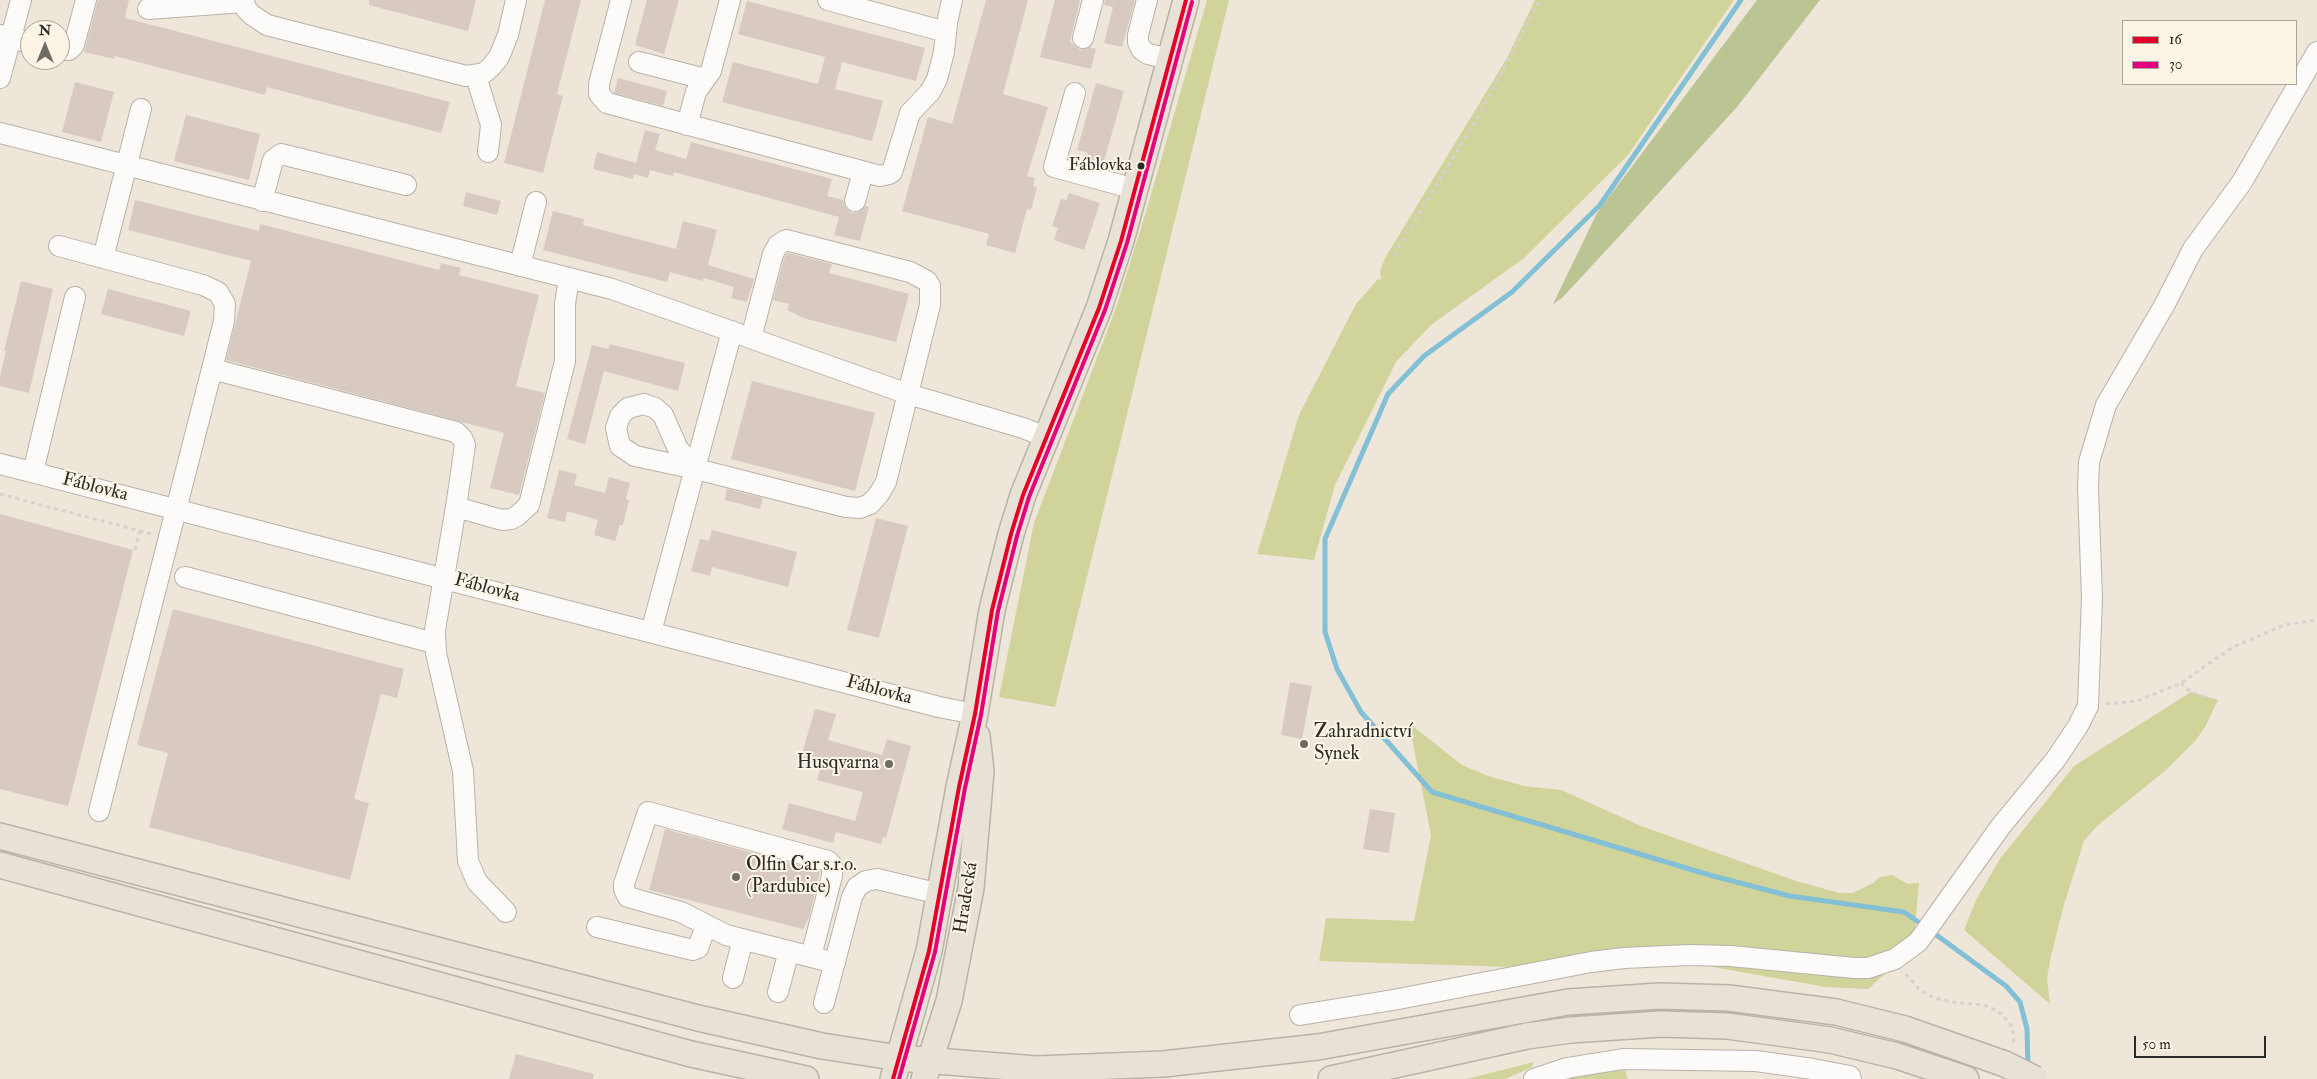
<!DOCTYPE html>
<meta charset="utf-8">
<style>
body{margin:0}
#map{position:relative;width:2317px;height:1079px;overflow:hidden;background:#eee6d9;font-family:"IM FELL Double Pica",serif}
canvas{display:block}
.legend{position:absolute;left:2122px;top:20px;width:175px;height:65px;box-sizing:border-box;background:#fcf5e5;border:1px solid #a8a49b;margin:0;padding:6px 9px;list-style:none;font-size:15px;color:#2b2b2b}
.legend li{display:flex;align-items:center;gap:10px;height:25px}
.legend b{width:25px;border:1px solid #a8a49b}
.north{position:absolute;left:20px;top:20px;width:50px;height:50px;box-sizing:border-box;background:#fcf5e5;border:1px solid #a8a49b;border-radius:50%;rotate:0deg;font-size:14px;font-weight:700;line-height:20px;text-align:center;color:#2b2b2b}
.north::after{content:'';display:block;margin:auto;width:18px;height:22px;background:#6f6c68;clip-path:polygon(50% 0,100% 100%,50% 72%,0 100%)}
.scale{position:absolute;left:2134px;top:1036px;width:132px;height:22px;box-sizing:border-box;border:2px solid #2b2b2b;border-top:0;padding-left:6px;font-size:15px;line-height:18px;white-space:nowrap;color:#2b2b2b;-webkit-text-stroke:4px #fcf5e5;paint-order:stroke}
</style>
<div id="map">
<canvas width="2317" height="1079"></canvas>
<ul class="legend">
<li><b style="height:6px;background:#e4002b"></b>16</li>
<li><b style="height:6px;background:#e5007d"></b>30</li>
</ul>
<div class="north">N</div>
<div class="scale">50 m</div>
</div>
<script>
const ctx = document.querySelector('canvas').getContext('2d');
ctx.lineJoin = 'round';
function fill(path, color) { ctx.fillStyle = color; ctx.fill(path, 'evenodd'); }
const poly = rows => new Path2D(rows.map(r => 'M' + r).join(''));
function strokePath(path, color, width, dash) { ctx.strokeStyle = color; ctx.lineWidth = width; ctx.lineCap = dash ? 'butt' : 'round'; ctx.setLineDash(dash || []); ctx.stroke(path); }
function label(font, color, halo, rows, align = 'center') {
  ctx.font = font + ' "IM FELL Double Pica",serif'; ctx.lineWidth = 4; ctx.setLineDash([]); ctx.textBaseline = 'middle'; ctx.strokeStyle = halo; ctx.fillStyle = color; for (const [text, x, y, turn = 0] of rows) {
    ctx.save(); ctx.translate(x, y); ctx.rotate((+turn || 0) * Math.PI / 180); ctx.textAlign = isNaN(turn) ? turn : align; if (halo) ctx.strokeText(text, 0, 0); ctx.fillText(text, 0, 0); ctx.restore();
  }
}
const green = poly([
 [1207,0,1229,0,1055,707,999,697,1034,523,1116,308,1146,212],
 [1535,0,1734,0,1628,155,1524,258,1431,325,1396,362,1335,485,1314,560,1257,554,1299,415,1356,304,1378,279,1381,280,1380,272,1385,258,1507,58],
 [2191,692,2218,700,2205,727,2196,740,2166,770,2097,826,2084,841,2063,908,2051,956,2047,978,2050,1004,1964,930,1976,900,2000,859,2074,766],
 [1409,723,1462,765,1488,776,1524,786,1561,790,1641,826,1796,881,1840,893,1853,893,1873,883,1880,877,1892,875,1908,884,1919,883,1913,949,1868,989,1826,987,1690,963,1546,968,1319,961,1326,918,1414,921,1431,835],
 [1534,1062,1532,1067,1505,1079,1466,1079],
 [1594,1068,1625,1070,1628,1079,1563,1079]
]);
const forest = poly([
 [1757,0,1820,0,1737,107,1625,230,1562,298,1553,304,1597,213]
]);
const stream = poly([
 [1741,0,1600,205,1512,292,1424,356,1388,394,1325,539,1325,632,1337,669,1361,712,1432,792,1713,876,1790,896,1904,912,1924,926],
 [1931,931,2006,986,2020,1002,2027,1029,2028,1068]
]);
const building = poly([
 [98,0,129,0,125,18,450,102,441,133,267,87,265,95,115,56,114,59,84,52],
 [369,0,476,0,468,31,369,5],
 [545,0,581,0,557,94,563,96,543,173,504,163],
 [647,0,679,0,664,54,635,45],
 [986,0,1028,0,1003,94,1048,107,1027,176,1035,178,1033,186,1037,187,1031,210,1027,209,1015,253,986,245,989,234,902,211,928,117,952,124],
 [1055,0,1080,0,1070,42,1080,50,1090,47,1096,49,1091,69,1040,57],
 [1105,0,1135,0,1122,47,1104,43,1113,7,1104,5],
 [747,1,925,48,916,81,842,62,835,89,883,101,872,141,722,102,733,62,818,84,825,57,738,34],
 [618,78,667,91,663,106,614,93],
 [75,82,114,92,101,142,62,132],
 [1096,83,1124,91,1102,168,1085,163,1088,153,1077,150],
 [186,115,260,134,249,180,174,161],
 [645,130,660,134,655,150,686,159,691,142,832,179,827,196,843,200,846,209,852,213,858,212,866,206,869,207,860,241,834,235,839,217,674,172,673,176,650,170,648,178,634,174,633,179,593,169,597,152,636,163],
 [466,192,501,201,497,215,463,206],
 [1069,193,1100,203,1084,250,1054,240,1058,228,1052,226,1061,199,1066,200],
 [135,200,259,231,260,224,439,270,441,263,461,268,459,275,539,295,516,386,545,393,519,495,490,488,504,433,226,360,251,261,128,230],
 [553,211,584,219,583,225,676,249,683,221,717,230,708,265,754,279,747,302,731,298,734,287,704,278,703,281,670,272,667,282,543,250],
 [788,253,832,264,829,273,909,294,896,342,803,318,787,310,789,304,773,300,784,258],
 [21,281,53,289,29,393,0,386,0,376,6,351,4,351],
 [108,289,191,311,184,336,101,314],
 [610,344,685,363,678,391,604,371,585,444,567,439,592,345,608,349],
 [752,381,875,413,855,491,731,459],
 [559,470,577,474,574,485,605,493,609,477,630,483,626,499,629,500,623,525,620,525,615,541,594,535,598,520,567,511,565,522,547,518],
 [727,489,763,498,760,509,725,500],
 [0,514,133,550,68,806,0,789],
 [876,518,908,526,879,638,847,630],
 [712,530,797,552,788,587,712,567,710,576,691,571,700,539,709,541],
 [173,609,404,669,397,698,381,694,354,799,369,803,350,880,149,827,168,753,137,745],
 [1290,682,1312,686,1302,739,1281,735],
 [815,709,836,714,828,740,882,755,887,739,911,746,886,838,883,837,881,844,836,832,833,843,782,829,789,803,855,821,863,792,817,780,822,763,801,757],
 [1370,809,1395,813,1389,853,1363,849],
 [665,829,820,871,809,918,803,929,649,890],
 [516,1054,594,1074,593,1079,509,1079]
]);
const path = poly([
 [1394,255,1478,117,1540,0],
 [0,494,152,534],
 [135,550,140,531],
 [2181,683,2191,692,2208,698],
 [2106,704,2137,701,2181,683,2233,647,2284,625,2317,620],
 [1906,974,1919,989,1934,998,1952,1002,1984,1005,1998,1011,2009,1022,2013,1030,2014,1045]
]);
const minor = poly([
 [244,0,246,9,252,15,267,25,466,76,484,73,491,67,499,57,508,35,516,0],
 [621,0,599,84,599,94,607,103,880,176,889,174,892,172,910,113,930,92,937,79,944,52,947,23,952,0],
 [828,0,946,32],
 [1147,0,1138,35,1138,42,1141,49,1148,54,1170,59],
 [148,9,244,2],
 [0,35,30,43],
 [1083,38,1093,0],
 [60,50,69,50,74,45,86,0],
 [639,62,705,79],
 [476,76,491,125,488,152],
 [0,78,21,0],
 [1075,93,1054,167,1135,189],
 [687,125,696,92,711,71,730,0],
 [0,133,612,289,908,394,1023,428,1046,437],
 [262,201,273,160,281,154,406,185],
 [855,201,863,172],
 [59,246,203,285,218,292,225,304,224,321,212,369,99,811],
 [103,258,141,109],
 [520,266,536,202],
 [212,369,456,432,462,438,465,445,456,507],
 [644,404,655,408,663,415,678,449,696,469,635,456,620,446,616,428,620,416,628,408,644,404],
 [0,464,939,707,975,714],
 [696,469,846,507,860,508,870,504,879,494,886,482,930,305,930,286,927,281,910,272,786,240,778,245,773,254,751,338],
 [33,472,75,297],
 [185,577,434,643],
 [651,632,732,331],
 [506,912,477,882,468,861,463,771,436,653,435,630,456,507,502,520,511,519,517,516,529,505,565,361,565,304,569,278],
 [597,927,693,950,698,948,706,926],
 [811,956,832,876,832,865,828,861,648,812,624,884,624,889,628,897,681,912,726,935,835,963],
 [733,978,743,939],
 [778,992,789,951],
 [824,1003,852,897,857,887,866,881,877,879,940,894],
 [1300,1015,1393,1000,1591,962,1624,958,1690,955,1731,956,1854,968,1868,968,1895,959,1918,942,2001,826,2056,759,2078,726,2088,706,2092,598,2088,488,2089,462,2106,405,2165,304,2193,249,2242,182,2317,52],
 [1534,1079,1567,1068,1623,1059,1756,1061,1813,1069,1850,1076,1851,1079]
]);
const major = poly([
 [0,836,698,1018,822,1046,899,1058,1036,1069,1163,1064,1318,1047,1568,1002,1660,996,1729,998,1836,1012,1905,1029,2005,1064],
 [0,865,691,1054,806,1079],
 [893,1079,929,951,959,787,975,714,992,610,1011,534,1023,495,1099,308,1121,241,1186,0],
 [924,1079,949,1001,971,888,981,771,977,736],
 [1331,1079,1527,1036,1571,1030,1661,1024,1727,1026,1830,1040,1897,1056,1966,1079]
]);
const majorBridge = poly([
 [2005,1064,2035,1079]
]);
const bus1 = poly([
 [893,1079,929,951,959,787,975,714,992,610,1011,534,1023,495,1099,308,1121,241,1186,0]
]);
const bus2 = poly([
 [899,1079,935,952,965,788,981,715,998,611,1017,536,1029,497,1105,310,1127,243,1192,2]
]);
const markers = [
 [1141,166,4.5,"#2b2b2b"],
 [1304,744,5,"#6f6c68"],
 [889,764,5,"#6f6c68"],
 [736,877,5,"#6f6c68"]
];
const busNames = [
 ["Fáblovka",1132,166]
];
const streetNames = [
 ["Fáblovka",95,488,14],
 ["Fáblovka",487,589,15],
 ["Fáblovka",879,691,15],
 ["Hradecká",967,898,-81]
];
const poiNames = [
 ["Zahradnictví",1314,733],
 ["Synek",1314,755],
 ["Husqvarna",879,764,"right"],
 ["Olfin Car s.r.o.",746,866],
 ["(Pardubice)",746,888]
];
fill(green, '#d0d39a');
fill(forest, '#bbc594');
strokePath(stream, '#83c0d5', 5);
fill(building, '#d8cac0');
strokePath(minor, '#b8b2aa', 22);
strokePath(major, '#b8b2aa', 28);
strokePath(path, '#d4d2d0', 3, [4, 4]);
strokePath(minor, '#fcfbf9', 20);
strokePath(major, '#e7e2d5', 25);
strokePath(majorBridge, '#b8b2aa', 28, []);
strokePath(majorBridge, '#e7e2d5', 25);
strokePath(bus1, '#e4002b', 4);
strokePath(bus2, '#e5007d', 4);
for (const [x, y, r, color] of markers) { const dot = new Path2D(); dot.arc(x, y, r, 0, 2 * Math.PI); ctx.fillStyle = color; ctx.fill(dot); strokePath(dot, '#fcf5e5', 2); }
label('18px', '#2b2b2b', '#fcf5e5', busNames, 'right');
label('19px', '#2b2b2b', '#fcf5e5', streetNames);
label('19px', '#2b2b2b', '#fcf5e5', poiNames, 'left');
</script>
